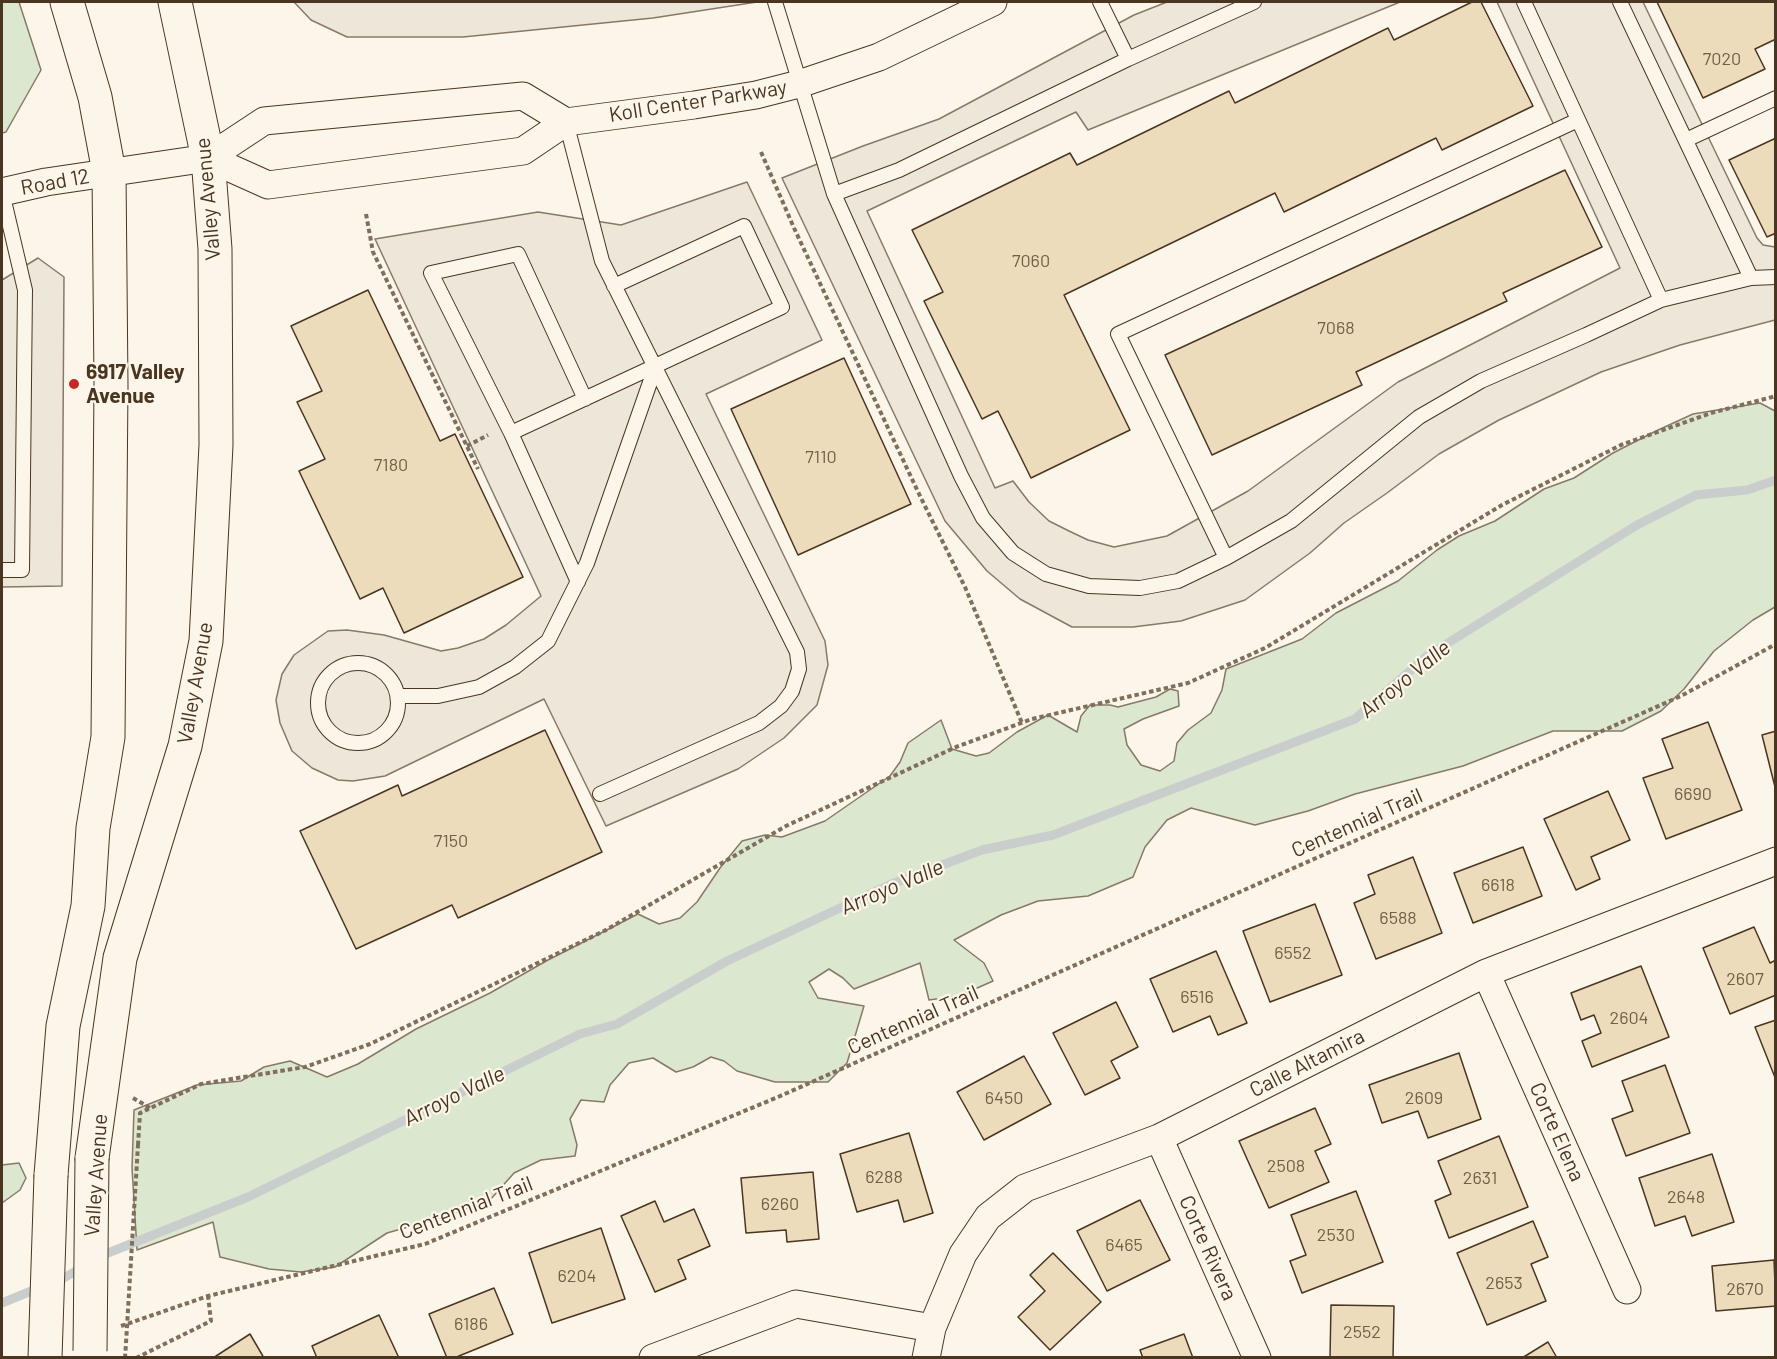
<!DOCTYPE html>
<style>
body{margin:0}
#map{position:relative;width:1777px;height:1359px;overflow:hidden;background:#fbf6e9;font-family:Barlow,sans-serif}
canvas{display:block}
.frame{position:absolute;inset:0;border:3px solid #4a3520;pointer-events:none}
</style>
<div id="map">
<canvas width="1777" height="1359"></canvas>
<div class="frame"></div>
</div>
<script>
const ctx = document.querySelector('canvas').getContext('2d');
ctx.lineJoin = 'round';
function fill(path, color) { ctx.fillStyle = color; ctx.fill(path, 'evenodd'); }
const poly = rows => new Path2D(rows.map(r => 'M' + r).join(''));
function strokePath(path, color, width, dash) { ctx.strokeStyle = color; ctx.lineWidth = width; ctx.lineCap = dash ? 'butt' : 'round'; ctx.setLineDash(dash || []); ctx.stroke(path); }
function label(font, color, halo, rows, align = 'center') {
  ctx.font = font + ' Barlow,sans-serif'; ctx.lineWidth = 4.5; ctx.setLineDash([]); ctx.textBaseline = 'middle'; ctx.strokeStyle = halo; ctx.fillStyle = color; for (const [text, x, y, turn = 0] of rows) {
    ctx.save(); ctx.translate(x, y); ctx.rotate((+turn || 0) * Math.PI / 180); ctx.textAlign = isNaN(turn) ? turn : align; if (halo) ctx.strokeText(text, 0, 0); ctx.fillText(text, 0, 0); ctx.restore();
  }
}
const green = poly([
 [2,2,19,2,41,70,6,132,2,133,2,2],
 [1760,403,1775,411,1775,607,1753,620,1714,651,1684,689,1661,711,1622,731,1553,731,1463,766,1355,794,1308,811,1255,825,1191,808,1167,820,1145,847,1133,877,1088,896,1038,901,1001,915,954,940,984,963,993,981,959,996,929,1000,920,963,854,989,843,978,829,969,809,982,818,998,864,1006,847,1063,828,1082,775,1082,737,1071,724,1061,711,1057,693,1067,676,1072,653,1058,629,1063,610,1085,604,1102,581,1100,570,1119,577,1145,575,1156,541,1160,514,1173,490,1200,447,1216,387,1233,335,1267,301,1272,269,1269,220,1257,213,1222,137,1250,132,1168,134,1110,197,1085,241,1081,264,1067,290,1061,327,1077,358,1064,416,1029,490,993,548,960,638,914,659,924,680,918,697,902,720,868,742,841,765,835,782,837,825,821,890,776,900,762,908,743,941,720,952,749,976,756,989,753,1017,732,1048,715,1077,732,1081,716,1090,705,1110,705,1118,707,1156,697,1170,689,1178,691,1179,706,1143,719,1124,729,1127,745,1141,765,1160,771,1174,761,1177,743,1188,730,1211,713,1222,690,1226,669,1302,639,1336,613,1398,581,1437,550,1459,536,1495,521,1544,489,1574,478,1613,453,1656,431,1693,414,1760,403],
 [19,1163,26,1178,20,1190,2,1203,2,1165,19,1163]
]);
const parking = poly([
 [294,2,757,2,653,18,463,37,347,37,311,20,294,2],
 [1167,2,1400,2,1088,130,1076,112,867,211,995,488,1013,481,1029,502,1049,521,1069,531,1088,540,1114,547,1167,536,1248,491,1398,382,1620,268,1497,2,1643,2,1757,238,1763,245,1775,247,1775,320,1680,345,1601,372,1499,420,1439,454,1387,493,1344,523,1310,553,1245,600,1181,621,1133,627,1072,627,1020,599,987,571,945,521,782,178,863,146,939,119,1134,15,1167,2],
 [747,182,822,340,706,394,825,641,828,665,817,705,784,738,738,769,606,826,544,699,385,776,353,781,338,780,312,768,292,751,280,723,276,700,282,674,294,655,328,631,347,630,384,635,441,651,458,648,484,639,506,625,541,596,375,239,538,212,621,225,747,182],
 [38,258,64,277,62,586,2,587,2,280,38,258]
]);
const stream = poly([
 [98,1257,248,1197,580,1034,617,1024,727,961,889,885,982,850,1053,835,1355,719,1427,656,1637,525,1696,495,1747,490,1776,480],
 [54,1282,64,1278,84,1266],
 [2,1303,41,1287]
]);
const building = poly([
 [1472,2,1481,2,1533,106,1442,150,1436,138,1284,212,1275,193,1064,295,1130,430,1031,478,998,411,982,419,924,301,943,292,912,230,1070,153,1077,165,1229,91,1235,103,1388,28,1394,40,1472,2],
 [1657,2,1776,2,1776,39,1755,49,1765,69,1703,98,1657,2],
 [1776,138,1776,233,1767,237,1729,160,1776,138],
 [1565,170,1602,247,1503,293,1507,301,1356,372,1362,385,1212,455,1165,355,1565,170],
 [368,290,440,441,455,434,523,577,404,633,383,588,360,599,299,471,325,459,297,402,322,391,291,326,368,290],
 [844,358,911,504,798,555,731,409,844,358],
 [1708,722,1742,810,1666,839,1643,778,1673,768,1662,739,1708,722],
 [545,730,602,852,458,918,452,905,356,949,300,831,398,785,402,796,545,730],
 [1776,731,1776,791,1762,735,1776,731],
 [1608,791,1630,840,1591,857,1600,879,1576,890,1544,819,1608,791],
 [1523,847,1542,896,1473,923,1454,873,1523,847],
 [1413,857,1442,933,1376,959,1354,903,1375,894,1368,875,1413,857],
 [1315,904,1342,975,1270,1002,1243,931,1315,904],
 [1754,927,1770,963,1776,960,1776,995,1730,1014,1703,948,1754,927],
 [1216,951,1247,1023,1218,1035,1210,1016,1173,1032,1150,979,1216,951],
 [1641,966,1669,1037,1592,1067,1582,1041,1601,1033,1594,1015,1581,1020,1571,993,1641,966],
 [1116,1002,1138,1047,1111,1061,1120,1078,1085,1095,1053,1033,1116,1002],
 [1776,1020,1776,1080,1755,1027,1776,1020],
 [1459,1053,1481,1119,1428,1138,1418,1111,1382,1123,1369,1085,1459,1053],
 [1024,1056,1051,1104,984,1140,957,1092,1024,1056],
 [1665,1065,1690,1133,1626,1156,1612,1119,1633,1111,1622,1081,1665,1065],
 [1315,1108,1331,1144,1315,1151,1329,1182,1269,1208,1239,1141,1315,1108],
 [909,1133,933,1213,904,1222,898,1200,857,1212,840,1154,909,1133],
 [1499,1136,1528,1207,1449,1238,1435,1201,1451,1194,1438,1161,1499,1136],
 [1712,1154,1734,1222,1692,1236,1685,1216,1655,1226,1639,1178,1712,1154],
 [813,1172,819,1239,787,1242,786,1230,746,1233,741,1178,813,1172],
 [1356,1191,1383,1262,1302,1293,1290,1261,1306,1255,1291,1215,1356,1191],
 [1140,1200,1170,1260,1107,1291,1077,1231,1140,1200],
 [655,1201,664,1222,694,1209,710,1246,678,1260,686,1279,655,1292,621,1216,655,1201],
 [1533,1221,1548,1257,1531,1264,1546,1301,1487,1325,1457,1253,1533,1221],
 [601,1228,625,1299,552,1323,529,1253,601,1228],
 [1053,1253,1101,1302,1050,1350,1018,1317,1045,1291,1030,1275,1053,1253],
 [1774,1260,1776,1306,1716,1311,1712,1266,1774,1260],
 [494,1288,513,1334,454,1358,447,1358,429,1314,494,1288],
 [1331,1305,1394,1306,1393,1358,1330,1358,1331,1305],
 [379,1315,399,1358,317,1358,312,1346,379,1315],
 [250,1334,264,1358,213,1358,250,1334],
 [1184,1334,1193,1358,1143,1358,1140,1350,1184,1334],
 [1548,1342,1557,1358,1522,1358,1548,1342]
]);
const path = poly([
 [761,152,794,228,920,496,965,587,1022,723],
 [366,214,373,252,478,469],
 [467,446,488,435],
 [133,1098,150,1108],
 [138,1145,140,1113,201,1084,305,1067,370,1044,604,931,786,826,956,747,1032,719,1188,683,1265,648,1502,505,1621,445,1711,413,1776,396],
 [121,1326,208,1296,425,1244,778,1097,1681,696,1776,644],
 [125,1358,126,1343],
 [136,1358,211,1321,208,1296]
]);
const lane = poly([
 [775,2,834,194,961,476,983,518,1013,553,1046,574,1089,586,1140,588,1178,581,1226,558,1291,521,1419,417,1481,381,1586,335,1661,300,1751,278,1776,277],
 [1100,2,1128,59],
 [1524,2,1661,300],
 [1620,2,1751,278],
 [566,122,602,261,797,652,799,669,792,691,781,706,759,723,600,794],
 [1686,140,1776,98],
 [834,194,899,170,1128,59,1254,2],
 [511,433,782,307,744,226,614,286],
 [1226,558,1118,334,1578,120],
 [2,570,22,570,25,290,2,192],
 [578,582,511,433,431,273,518,254,585,399],
 '318 703a40 40 0 1 1 80 0a40 40 0 1 1-80 0Z',
 [398,696,438,696,479,687,515,667,548,641,587,563,655,368]
]);
const street = poly([
 [208,158,268,185,523,151,566,122,694,105,756,95,799,84,879,57,993,2],
 [2,192,46,182,208,158,264,121,523,96,566,122],
 [1486,973,1627,1290],
 [1159,1138,1257,1358],
 [653,1358,796,1304,932,1328],
 [926,1358,932,1328,963,1254,988,1217,1025,1188,1159,1138,1486,973,1776,861]
]);
const secondary = poly([
 [92,1158,120,958,185,746,206,641,216,445,215,249,208,158,175,2],
 [51,1175,63,1026,88,906,93,828,108,737,111,385,109,172,95,97,67,2]
]);
const pathBridge = poly([
 [126,1343,138,1145]
]);
const secondaryBridge = poly([
 [90,1351,92,1158],
 [45,1358,51,1175]
]);
const markers = [
 [74,384,6,"#c62828"]
];
const numberNames = [
 ["7020",1722,59],
 ["7060",1031,261],
 ["7068",1336,328],
 ["7110",821,457],
 ["7180",391,465],
 ["6690",1693,794],
 ["7150",451,841],
 ["6618",1498,885],
 ["6588",1398,918],
 ["6552",1293,953],
 ["2607",1745,979],
 ["6516",1197,997],
 ["2604",1629,1018],
 ["6450",1004,1098],
 ["2609",1424,1098],
 ["2508",1286,1166],
 ["6288",884,1177],
 ["2631",1480,1178],
 ["2648",1686,1197],
 ["6260",780,1204],
 ["2530",1336,1235],
 ["6465",1124,1245],
 ["6204",577,1276],
 ["2653",1504,1283],
 ["2670",1745,1289],
 ["6186",471,1324],
 ["2552",1362,1332]
];
const streetNames = [
 ["Koll Center Parkway",698,101,-9],
 ["Road 12",55,182,-10],
 ["Valley Avenue",208,199,-95],
 ["Valley Avenue",195,683,-80],
 ["Centennial Trail",1357,823,-24],
 ["Centennial Trail",913,1020,-24],
 ["Calle Altamira",1307,1063,-27],
 ["Corte Elena",1557,1132,66],
 ["Valley Avenue",96,1175,-86],
 ["Centennial Trail",466,1208,-21],
 ["Corte Rivera",1208,1248,66]
];
const poiNames = [
 ["6917 Valley",86,372],
 ["Avenue",86,396]
];
const waterNames = [
 ["Arroyo Valle",1405,679,-39],
 ["Arroyo Valle",892,887,-23],
 ["Arroyo Valle",454,1096,-26]
];
fill(green, '#dce7d0');
strokePath(green, '#887966', 1.5);
fill(parking, '#ede7d9');
strokePath(parking, '#887966', 1.5);
strokePath(stream, '#c9cecd', 9);
fill(building, '#ecdcbc');
strokePath(building, '#4a3520', 1.5);
strokePath(lane, '#4a3520', 16);
strokePath(street, '#4a3520', 29);
strokePath(secondary, '#4a3520', 35);
strokePath(path, '#7f6f5c', 4, [4.5, 3]);
strokePath(lane, '#fbf6e9', 14);
strokePath(street, '#fbf6e9', 27);
strokePath(secondary, '#fbf6e9', 33);
strokePath(secondaryBridge, '#4a3520', 35, []);
strokePath(pathBridge, '#7f6f5c', 4, [4.5, 3]);
strokePath(secondaryBridge, '#fbf6e9', 33);
for (const [x, y, r, color] of markers) { const dot = new Path2D(); dot.arc(x, y, r, 0, 2 * Math.PI); ctx.fillStyle = color; ctx.fill(dot); strokePath(dot, '#fbf6e9', 2); }
label('18px', '#725f47', null, numberNames);
label('21px', '#4a3520', '#fbf6e9', streetNames);
label('bold 21px', '#4a3520', '#fbf6e9', poiNames, 'left');
label('italic 22px', '#4a3520', '#fbf6e9', waterNames);
</script>
